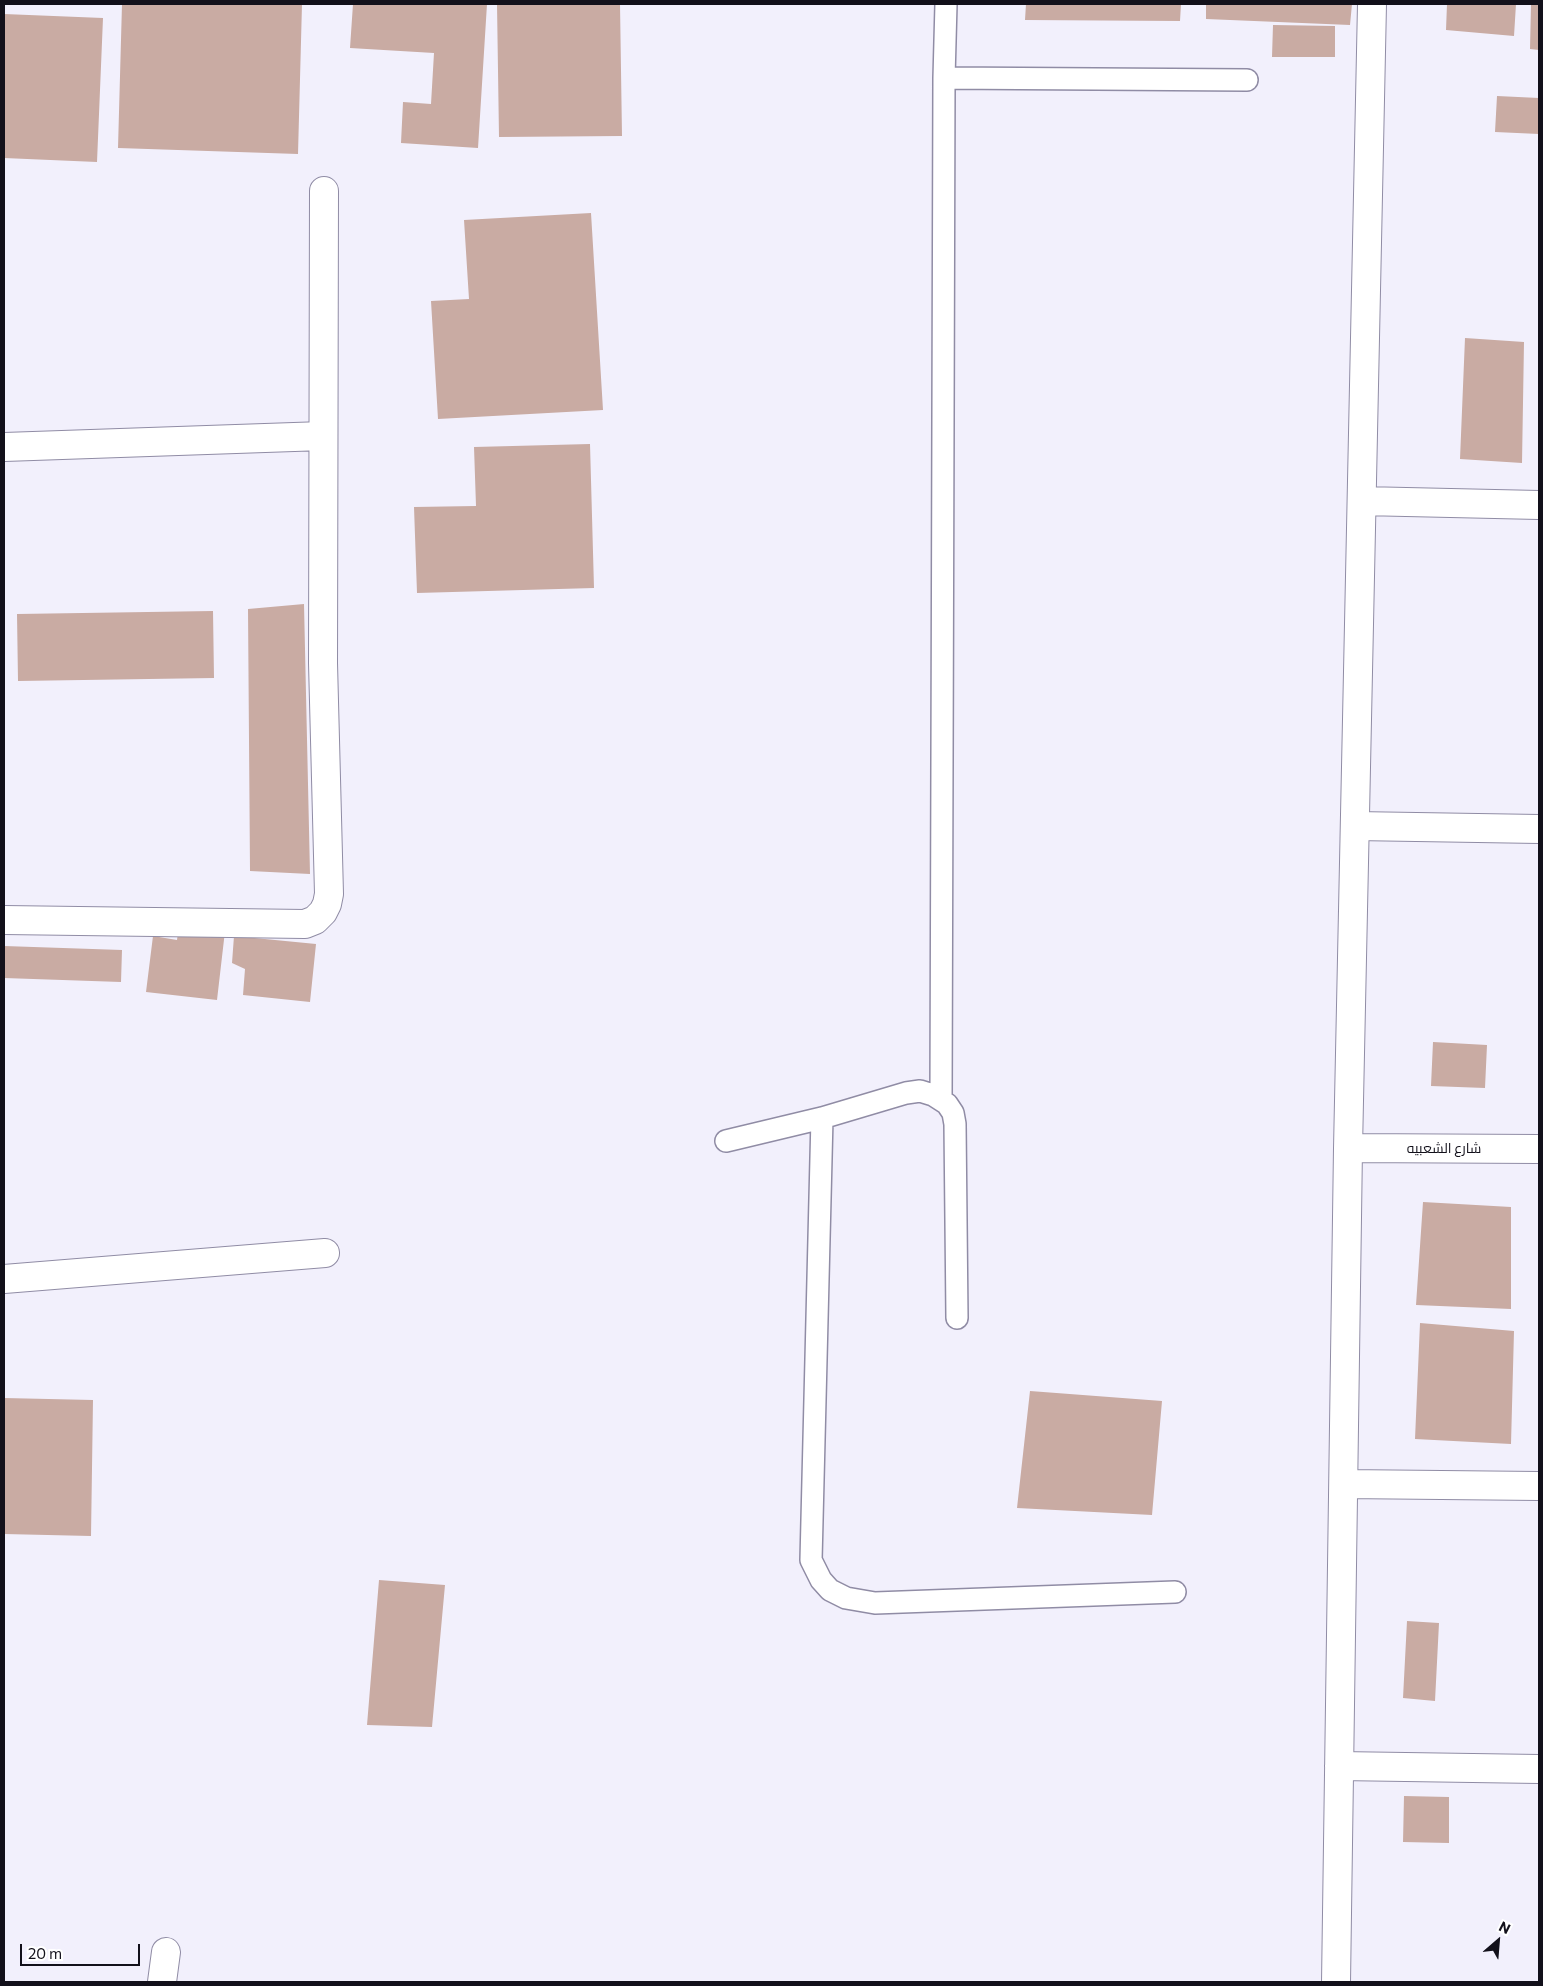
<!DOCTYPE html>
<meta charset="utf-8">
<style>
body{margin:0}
#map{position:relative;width:1543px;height:1986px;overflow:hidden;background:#f2f0fc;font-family:Commissioner,sans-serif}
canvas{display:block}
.frame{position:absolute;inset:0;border:5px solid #12101a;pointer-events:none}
.north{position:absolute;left:1473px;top:1916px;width:50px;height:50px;-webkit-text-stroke:4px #fff;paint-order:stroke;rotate:27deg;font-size:14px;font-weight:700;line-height:20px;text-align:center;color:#12101a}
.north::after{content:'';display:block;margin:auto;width:18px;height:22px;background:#12101a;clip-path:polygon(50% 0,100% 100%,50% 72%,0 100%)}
.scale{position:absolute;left:20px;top:1944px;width:120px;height:22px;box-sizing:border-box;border:2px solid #12101a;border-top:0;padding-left:6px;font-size:15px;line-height:18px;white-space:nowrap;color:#12101a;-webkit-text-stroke:4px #fff;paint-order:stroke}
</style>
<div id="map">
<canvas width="1543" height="1986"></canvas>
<div class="frame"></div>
<div class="north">N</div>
<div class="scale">20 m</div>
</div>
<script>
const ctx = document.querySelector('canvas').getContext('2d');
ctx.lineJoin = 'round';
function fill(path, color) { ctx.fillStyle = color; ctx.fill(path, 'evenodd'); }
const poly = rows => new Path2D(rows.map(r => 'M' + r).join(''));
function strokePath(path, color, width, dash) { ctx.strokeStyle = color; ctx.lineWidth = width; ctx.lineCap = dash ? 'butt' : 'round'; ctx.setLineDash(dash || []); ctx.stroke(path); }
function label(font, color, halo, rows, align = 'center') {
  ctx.font = font + ' Commissioner,Cairo,sans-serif'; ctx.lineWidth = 4; ctx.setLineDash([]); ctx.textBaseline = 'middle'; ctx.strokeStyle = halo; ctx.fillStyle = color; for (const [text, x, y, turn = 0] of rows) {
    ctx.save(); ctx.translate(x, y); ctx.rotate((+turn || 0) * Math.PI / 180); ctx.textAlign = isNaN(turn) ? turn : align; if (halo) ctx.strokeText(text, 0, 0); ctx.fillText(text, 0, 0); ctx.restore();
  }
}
const building = poly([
 [122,4,302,4,298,154,118,148],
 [353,4,487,4,478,148,401,143,403,102,431,104,434,53,350,48],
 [497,4,620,4,622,136,499,137],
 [1026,4,1181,4,1180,21,1025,20],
 [1206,4,1352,4,1350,25,1206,19],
 [1447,4,1516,4,1514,36,1446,30],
 [1531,4,1539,4,1539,50,1530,49],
 [4,14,103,18,97,162,4,158],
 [1273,25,1335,26,1335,57,1272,57],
 [1497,96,1539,98,1539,134,1495,132],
 [591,213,603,410,438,419,431,301,469,299,464,220],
 [1465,338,1524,342,1522,463,1460,459],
 [590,444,594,588,417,593,414,507,476,506,474,447],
 [304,604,310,874,250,871,248,609],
 [213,611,214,678,18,681,17,614],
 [179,925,225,931,217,1000,146,992,153,936,177,940],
 [234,936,316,944,310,1002,243,995,245,969,232,963],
 [4,946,122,950,121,982,4,978],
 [1433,1042,1487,1045,1485,1088,1431,1086],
 [1423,1202,1511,1207,1511,1309,1416,1305],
 [1420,1323,1514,1331,1511,1444,1415,1439],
 [1030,1391,1162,1401,1152,1515,1017,1508],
 [4,1398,93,1400,91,1536,4,1534],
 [379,1580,445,1585,432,1727,367,1725],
 [1407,1621,1439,1623,1435,1701,1403,1698],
 [1404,1796,1449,1797,1449,1843,1403,1842]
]);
const lane = poly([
 [944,78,1247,80],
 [941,1099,944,78,946,4],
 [822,1118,811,1560,821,1580,830,1590,846,1598,875,1603,1175,1592],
 [726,1141,822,1118,906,1093,920,1091,933,1095,947,1104,953,1113,955,1124,957,1318]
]);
const street = poly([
 [4,447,323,436],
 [1362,501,1539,505],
 [1355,826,1539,829],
 [4,920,305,924,315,920,323,912,327,904,329,894,323,663,324,191],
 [1348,1148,1539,1149],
 [4,1279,325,1253],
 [1344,1484,1539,1486],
 [1339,1766,1539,1769],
 [162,1982,166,1952],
 [1336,1982,1348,1148,1372,4]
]);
const streetNames = [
 ["شارع الشعبيه",1444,1148]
];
fill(building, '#c9aba3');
strokePath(lane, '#908ca5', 24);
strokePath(street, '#908ca5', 30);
strokePath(lane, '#fff', 21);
strokePath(street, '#fff', 28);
label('14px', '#12101a', '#fff', streetNames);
</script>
